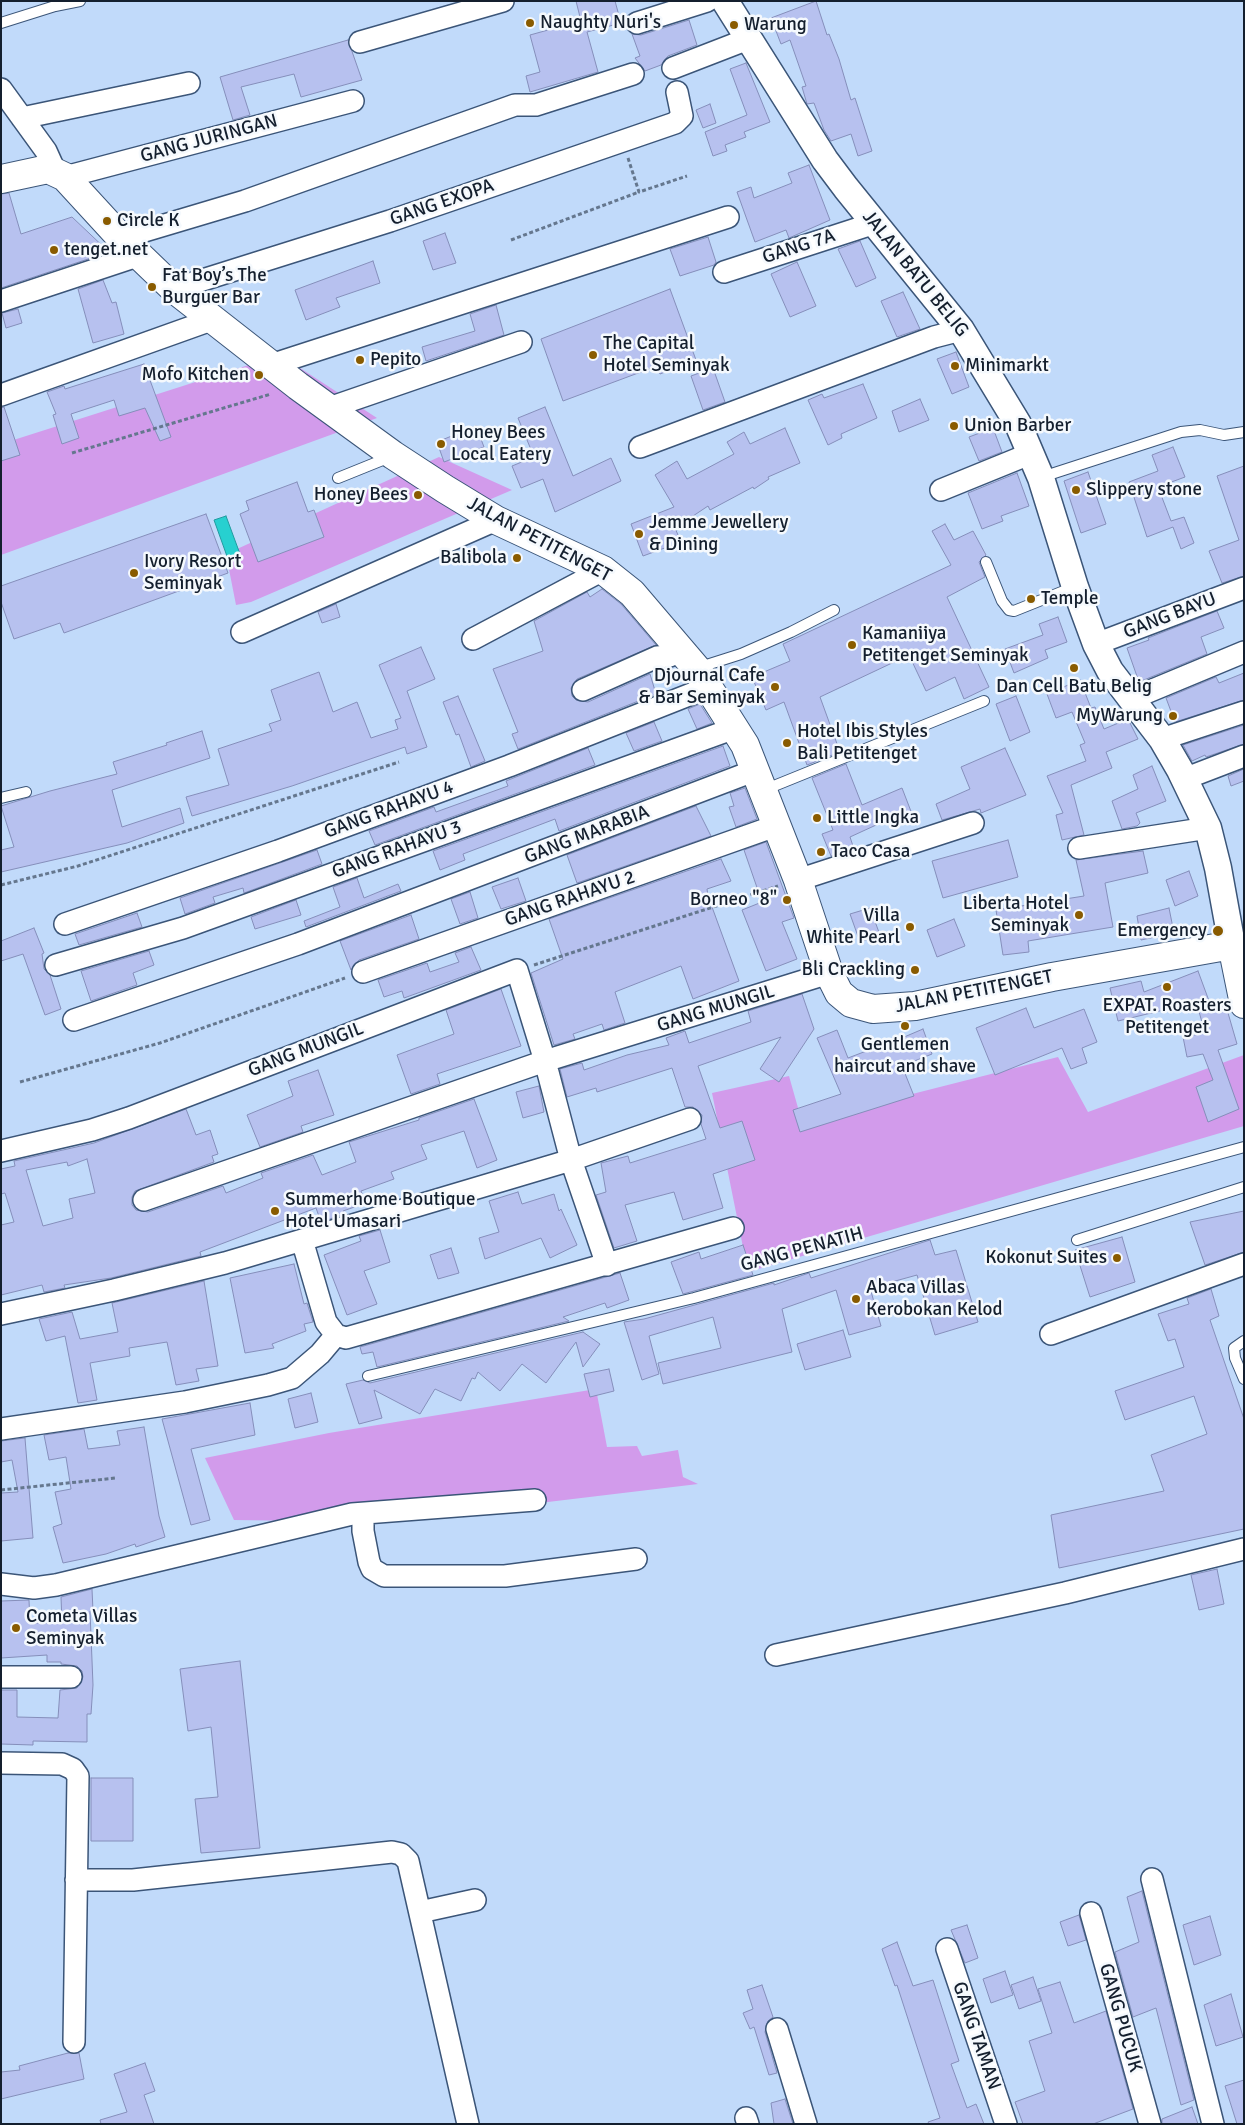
<!DOCTYPE html>
<meta charset="utf-8">
<style>
body{margin:0}
#map{position:relative;width:1245px;height:2125px;overflow:hidden;background:#c1dafa;font-family:Signika,sans-serif}
canvas{display:block}
.frame{position:absolute;inset:0;border:2px solid #141f2e;pointer-events:none}
</style>
<div id="map">
<canvas width="1245" height="2125"></canvas>
<div class="frame"></div>
</div>
<script>
const ctx = document.querySelector('canvas').getContext('2d');
ctx.lineJoin = 'round';
function fill(path, color) { ctx.fillStyle = color; ctx.fill(path, 'evenodd'); }
const poly = rows => new Path2D(rows.map(r => 'M' + r).join(''));
function strokePath(path, color, width, dash) { ctx.strokeStyle = color; ctx.lineWidth = width; ctx.lineCap = dash ? 'butt' : 'round'; ctx.setLineDash(dash || []); ctx.stroke(path); }
function label(font, color, halo, rows, align = 'center') {
  ctx.font = font + ' Signika,sans-serif'; ctx.lineWidth = 5; ctx.setLineDash([]); ctx.textBaseline = 'middle'; ctx.strokeStyle = halo; ctx.fillStyle = color; for (const [text, x, y, turn = 0] of rows) {
    ctx.save(); ctx.translate(x, y); ctx.rotate((+turn || 0) * Math.PI / 180); ctx.textAlign = isNaN(turn) ? turn : align; if (halo) ctx.strokeText(text, 0, 0); ctx.fillText(text, 0, 0); ctx.restore();
  }
}
const green = poly([
 [280,355,377,418,1,555,1,444],
 [439,457,512,490,251,602,236,605,226,554],
 [1244,1055,1244,1126,748,1272,712,1093,789,1076,802,1122,1058,1057,1088,1112],
 [596,1389,607,1447,637,1446,642,1456,678,1450,683,1477,698,1484,381,1522,234,1520,205,1458,329,1433]
]);
const water = poly([
 [226,516,240,554,228,559,214,520,226,516]
]);
const building = poly([
 [576,1,615,1,621,23,587,32,598,72,530,92,526,76,540,72,530,35,577,22,576,19,580,17,576,1],
 [816,1,827,35,829,34,839,59,851,100,855,98,872,151,858,156,851,134,831,141,824,130,814,103,807,104,802,87,806,86,790,40,781,44,771,18,816,1],
 [689,20,697,45,668,56,661,65,645,71,635,58,640,56,632,34,641,35,689,20],
 [348,40,362,80,301,97,294,74,241,87,250,115,233,120,220,77,348,40],
 [746,63,770,122,744,132,746,137,725,145,727,151,713,156,705,132,747,115,730,69,746,63],
 [710,104,716,123,703,128,696,110,710,104],
 [809,165,830,220,789,238,786,230,755,242,737,192,751,187,754,198,792,183,788,173,809,165],
 [9,193,21,234,72,217,109,252,1,288,1,194,9,193],
 [445,233,456,263,433,270,423,241,445,233],
 [708,237,716,262,714,265,680,276,670,249,708,237],
 [860,241,876,278,856,287,838,249,860,241],
 [373,261,380,283,336,298,340,307,306,320,295,290,373,261],
 [797,262,816,306,790,317,771,274,797,262],
 [103,280,112,303,116,302,124,334,93,343,78,289,103,280],
 [670,289,696,360,660,374,657,366,563,401,541,339,670,289],
 [903,292,920,329,897,337,881,301,903,292],
 [496,305,504,335,426,361,422,347,475,331,470,314,496,305],
 [18,309,22,323,6,328,2,313,18,309],
 [956,352,969,387,952,394,937,359,956,352],
 [144,364,171,437,160,441,145,408,119,416,114,400,71,414,79,438,62,444,53,415,56,414,47,392,64,386,65,389,144,364],
 [713,368,725,402,703,410,691,376,713,368],
 [863,384,877,418,841,434,842,438,828,445,808,400,822,394,824,398,863,384],
 [920,399,929,420,899,432,892,411,920,399],
 [4,407,20,455,1,461,1,408,4,407],
 [545,407,573,476,611,458,621,481,555,512,543,479,521,488,512,466,534,457,518,418,545,407],
 [476,426,484,447,444,462,437,442,476,426],
 [785,428,800,463,768,477,769,479,754,489,753,487,710,510,708,506,675,528,681,542,643,556,631,524,674,507,655,475,677,461,687,479,734,454,727,442,744,432,750,444,785,428],
 [993,428,1002,452,979,461,969,437,993,428],
 [1173,447,1185,477,1158,487,1171,521,1184,517,1194,543,1181,549,1173,527,1147,537,1129,482,1158,471,1152,455,1173,447],
 [1244,466,1244,576,1222,583,1209,551,1239,540,1217,476,1244,466],
 [1088,472,1106,524,1081,533,1064,481,1088,472],
 [1017,473,1029,506,1001,516,1003,521,982,529,968,493,1017,473],
 [297,482,308,512,314,510,324,537,258,562,240,514,249,510,246,501,297,482],
 [206,514,228,573,64,633,60,623,14,639,1,602,1,586,206,514],
 [945,524,954,540,973,531,986,555,979,562,985,577,947,597,989,687,964,699,955,677,926,691,909,655,820,697,840,752,807,765,784,702,766,710,752,677,790,661,783,644,951,565,932,531,945,524],
 [602,589,621,604,656,645,577,679,571,688,572,696,576,700,588,702,650,674,656,694,518,749,512,734,518,732,493,669,543,651,534,621,587,592,590,597,602,589],
 [336,604,340,617,322,623,318,612,336,604],
 [1217,611,1224,628,1201,637,1207,654,1139,682,1127,648,1149,640,1148,638,1217,611],
 [1058,617,1067,642,1045,650,1048,658,1014,673,1005,649,1043,635,1039,624,1058,617],
 [421,647,435,679,407,691,427,747,407,754,405,747,292,786,192,816,186,797,229,785,218,749,272,731,269,724,281,720,271,690,319,672,333,712,357,702,371,738,398,729,395,720,401,718,379,665,421,647],
 [1244,673,1244,700,1175,722,1166,698,1216,677,1219,683,1244,673],
 [1080,680,1091,708,1095,707,1104,729,1128,719,1138,739,1106,752,1112,768,1071,785,1084,835,1062,840,1056,815,1063,813,1047,776,1086,761,1080,745,1085,743,1072,712,1056,718,1047,694,1080,680],
 [458,696,485,761,471,767,459,734,456,735,443,702,458,696],
 [1016,696,1030,732,1010,741,996,704,1016,696],
 [700,704,712,723,697,729,688,709,700,704],
 [654,722,662,741,634,751,626,733,654,722],
 [1244,725,1244,744,1206,757,1205,755,1192,761,1183,745,1244,725],
 [202,731,210,758,112,790,122,827,180,808,184,823,127,843,1,872,1,850,14,847,1,806,50,791,117,774,113,762,167,745,166,743,202,731],
 [723,746,730,766,559,831,555,819,463,854,465,860,440,870,433,851,723,746],
 [588,748,595,765,375,845,369,831,434,807,436,812,508,786,506,781,588,748],
 [1005,748,1026,795,981,813,980,809,942,820,936,804,970,789,961,767,1005,748],
 [846,764,862,805,902,788,912,814,888,823,887,820,850,837,854,849,831,856,822,834,833,830,812,778,846,764],
 [1152,766,1166,801,1136,813,1140,823,1137,826,1122,829,1112,801,1138,789,1133,775,1152,766],
 [1244,769,1244,781,1231,786,1228,776,1244,769],
 [745,788,757,819,736,827,729,807,734,806,730,793,745,788],
 [696,806,711,836,577,883,567,855,696,806],
 [1008,840,1018,877,943,898,932,861,1008,840],
 [766,842,794,918,782,922,797,959,766,971,742,910,762,902,744,850,766,842],
 [317,850,322,864,244,893,243,888,213,897,215,903,185,914,180,898,317,850],
 [1143,851,1148,873,1105,883,1113,927,1028,941,1029,952,1003,955,996,910,1084,896,1076,860,1143,851],
 [721,859,731,881,707,889,708,896,739,981,693,999,681,966,615,992,625,1023,604,1030,602,1024,573,1034,575,1039,554,1045,531,973,563,959,549,919,721,859],
 [1189,871,1198,896,1175,906,1166,880,1189,871],
 [357,878,364,898,398,884,401,891,306,927,304,921,340,907,333,887,357,878],
 [518,878,526,901,501,909,492,887,518,878],
 [470,892,478,918,460,924,451,899,470,892],
 [296,900,301,915,255,929,251,917,296,900],
 [870,908,880,935,860,942,850,914,870,908],
 [1169,908,1174,933,1141,940,1137,916,1169,908],
 [137,913,142,927,79,945,75,934,137,913],
 [411,915,419,939,359,960,351,970,340,941,411,915],
 [954,919,965,946,937,957,927,930,954,919],
 [34,928,44,953,42,954,44,969,50,975,61,1009,45,1015,23,954,1,961,1,941,34,928],
 [471,947,481,970,404,998,402,991,384,997,378,980,427,963,430,972,459,962,455,953,471,947],
 [149,951,154,965,133,973,137,985,91,1001,81,971,149,951],
 [1198,971,1212,1009,1226,1006,1237,1044,1218,1050,1239,1109,1208,1122,1196,1087,1213,1080,1203,1054,1187,1057,1183,1037,1205,1033,1196,1001,1173,1011,1172,1008,1118,1021,1110,988,1141,981,1144,992,1198,971],
 [501,989,521,1046,437,1074,440,1084,411,1094,397,1055,454,1034,446,1010,501,989],
 [802,994,814,1029,779,1082,760,1069,781,1037,698,1066,720,1128,742,1121,755,1160,713,1174,723,1208,683,1220,674,1192,625,1205,637,1241,614,1248,596,1195,606,1192,601,1163,628,1156,630,1163,706,1139,701,1124,702,1115,693,1107,685,1107,672,1068,597,1092,596,1088,567,1097,560,1069,582,1063,584,1070,627,1055,669,1045,666,1038,685,1031,689,1043,751,1022,748,1011,802,994],
 [1026,1008,1034,1028,1084,1009,1097,1042,1082,1048,1087,1063,1071,1069,1062,1048,995,1075,976,1028,1026,1008],
 [923,1029,932,1054,902,1066,914,1096,800,1132,793,1110,841,1094,817,1038,837,1030,848,1058,869,1050,869,1052,923,1029],
 [318,1070,334,1115,301,1126,303,1132,260,1147,247,1115,293,1096,288,1081,318,1070],
 [539,1086,544,1112,523,1118,516,1092,539,1086],
 [474,1099,497,1160,477,1168,464,1131,421,1145,427,1159,391,1172,394,1179,361,1191,366,1203,343,1211,344,1214,321,1222,316,1208,200,1252,201,1256,111,1278,64,1285,65,1288,44,1292,42,1285,1,1295,1,1225,14,1222,5,1193,1,1194,1,1169,15,1166,14,1161,94,1143,186,1109,196,1135,210,1130,218,1154,212,1156,214,1162,135,1191,132,1197,132,1205,136,1210,148,1212,223,1186,226,1193,263,1178,261,1173,313,1155,322,1175,356,1162,349,1142,419,1120,419,1118,474,1099],
 [87,1159,95,1193,69,1199,73,1218,43,1226,26,1170,67,1162,68,1166,87,1159],
 [518,1192,522,1204,554,1194,559,1211,561,1209,577,1245,550,1258,541,1238,485,1259,479,1238,499,1232,489,1201,518,1192],
 [1244,1211,1244,1252,1205,1265,1190,1222,1244,1211],
 [380,1230,390,1262,364,1271,377,1304,347,1315,324,1255,361,1241,359,1236,380,1230],
 [1122,1237,1135,1282,1090,1297,1075,1250,1122,1237],
 [930,1240,935,1255,956,1250,978,1322,935,1335,917,1275,870,1288,881,1326,849,1335,836,1290,782,1309,792,1352,663,1384,658,1363,721,1348,713,1317,649,1336,659,1374,642,1380,624,1322,644,1319,774,1283,774,1285,809,1273,811,1278,930,1240],
 [743,1245,753,1275,683,1294,671,1262,699,1252,701,1259,743,1245],
 [451,1248,459,1273,438,1279,430,1255,451,1248],
 [294,1264,304,1304,307,1303,313,1322,304,1324,306,1331,272,1344,274,1348,245,1353,230,1278,294,1264],
 [620,1273,629,1300,607,1308,605,1303,563,1317,569,1321,377,1367,373,1352,362,1354,360,1347,620,1273],
 [204,1281,218,1366,196,1369,199,1381,176,1385,167,1342,129,1348,130,1356,90,1363,97,1400,78,1403,65,1336,46,1341,39,1319,72,1312,80,1339,118,1332,112,1303,204,1281],
 [1211,1289,1219,1316,1210,1320,1244,1419,1244,1529,1059,1568,1051,1515,1164,1491,1151,1455,1207,1434,1194,1396,1125,1420,1115,1391,1184,1367,1175,1339,1168,1341,1158,1314,1189,1304,1187,1298,1211,1289],
 [843,1330,851,1357,805,1370,797,1344,843,1330],
 [583,1332,600,1344,583,1367,576,1342,546,1383,522,1364,500,1391,478,1372,475,1379,472,1378,461,1401,435,1389,420,1414,374,1390,382,1418,359,1424,346,1384,363,1380,370,1383,583,1332],
 [609,1369,614,1391,590,1397,584,1374,609,1369],
 [311,1393,318,1422,295,1428,288,1399,311,1393],
 [250,1403,255,1435,191,1449,210,1520,191,1525,162,1419,250,1403],
 [144,1427,159,1516,165,1537,136,1547,135,1544,106,1554,63,1563,53,1527,62,1524,55,1492,71,1489,66,1457,49,1460,44,1435,84,1429,88,1449,120,1445,117,1431,144,1427],
 [25,1438,33,1538,1,1541,1,1493,18,1492,12,1460,1,1462,1,1441,25,1438],
 [1217,1569,1224,1604,1199,1610,1191,1575,1217,1569],
 [92,1589,93,1611,90,1611,93,1685,91,1714,87,1714,87,1742,33,1741,33,1745,1,1744,1,1690,17,1690,17,1717,58,1718,60,1690,77,1688,83,1677,82,1671,77,1666,61,1664,61,1662,47,1662,47,1655,1,1658,1,1601,29,1600,30,1623,62,1623,61,1597,92,1589],
 [240,1661,260,1848,201,1853,195,1799,218,1797,211,1727,188,1731,180,1669,240,1661],
 [91,1778,133,1778,133,1841,91,1841,91,1778],
 [1142,1891,1194,2100,1181,2105,1156,2008,1133,2017,1115,1952,1139,1942,1127,1897,1142,1891],
 [1079,1915,1086,1940,1068,1946,1060,1922,1079,1915],
 [1210,1916,1221,1955,1194,1965,1183,1925,1210,1916],
 [967,1925,978,1958,965,1963,951,1930,967,1925],
 [897,1942,913,1986,933,1980,959,2061,951,2064,967,2108,976,2104,984,2124,929,2124,928,2122,940,2118,897,1985,895,1986,882,1949,897,1942],
 [1005,1971,1013,1995,991,2003,983,1979,1005,1971],
 [1033,1977,1041,2001,1019,2009,1011,1985,1033,1977],
 [1060,1982,1074,2023,1106,2011,1133,2109,1093,2124,1023,2124,1015,2102,1045,2091,1029,2041,1052,2033,1038,1989,1060,1982],
 [762,1985,773,2017,768,2021,765,2032,777,2073,769,2075,754,2027,750,2029,743,2013,753,2009,747,1990,762,1985],
 [1231,1994,1243,2037,1216,2046,1204,2005,1231,1994],
 [68,2053,79,2053,84,2079,1,2099,1,2072,20,2070,19,2066,68,2053],
 [145,2063,155,2091,144,2095,154,2124,101,2124,100,2120,127,2112,114,2074,145,2063],
 [1244,2080,1244,2124,1237,2124,1225,2086,1244,2080],
 [785,2099,793,2124,774,2124,771,2103,785,2099],
 [1192,2107,1198,2124,1162,2124,1162,2119,1192,2107]
]);
const path = poly([
 [628,158,639,192,687,176],
 [511,240,639,192],
 [72,453,271,394],
 [1,885,78,866,399,762],
 [534,965,778,886],
 [20,1082,160,1043,345,978],
 [1,1490,116,1478]
]);
const service = poly([
 [1,23,55,6,80,1],
 [1042,477,1181,432,1200,430,1224,435,1244,432],
 [338,478,390,457],
 [986,562,1002,601,1009,610,1014,611,1074,587],
 [697,668,741,654,791,632,834,610],
 [764,790,984,701],
 [1,798,26,792],
 [1077,1240,1244,1187],
 [1244,1341,1234,1348,1235,1358,1244,1379],
 [368,1376,694,1298,1244,1147]
]);
const minor = poly([
 [637,23,707,1],
 [360,42,503,1],
 [673,68,748,39],
 [1,89,46,151,55,171],
 [22,118,189,83],
 [65,177,353,101],
 [121,238,245,201,515,105,536,105,633,74],
 [724,272,875,223],
 [174,289,390,221,675,123,682,116,677,92],
 [1,301,140,255],
 [271,365,728,217],
 [1,395,211,320],
 [329,408,521,342],
 [640,447,934,337,961,330],
 [941,490,1032,453],
 [242,632,496,520],
 [473,639,603,570],
 [1096,644,1244,588],
 [583,690,657,657,670,656,680,649],
 [1131,699,1244,652],
 [1162,739,1244,712],
 [1184,779,1244,756],
 [1079,848,1208,828],
 [798,880,973,823],
 [65,924,278,851,509,766,709,687],
 [56,965,183,928,735,728],
 [363,972,778,825],
 [74,1020,298,944,756,770],
 [1,1151,92,1130,129,1118,517,970,545,1061,571,1160,607,1265],
 [144,1200,545,1061,829,973],
 [302,1240,326,1322,336,1335,346,1338,733,1228],
 [1,1314,114,1290,225,1263,571,1160,690,1119],
 [1051,1334,1244,1264],
 [1,1429,185,1402,268,1385,292,1378,320,1354,336,1335],
 [363,1514,363,1531,369,1562,372,1569,384,1576,505,1576,636,1559],
 [1,1584,34,1588,56,1585,352,1514,535,1500],
 [776,1655,1065,1593,1244,1549],
 [1,1677,71,1677],
 [1,1763,62,1764,73,1769,78,1776,74,2042],
 [1152,1879,1213,2124],
 [76,1880,133,1880,392,1852,401,1854,408,1861,468,2124],
 [420,1912,475,1900],
 [1091,1913,1150,2124],
 [947,1949,1006,2124],
 [777,2029,806,2124],
 [746,2118,748,2124]
]);
const tertiary = poly([
 [725,1,825,160,846,188,961,330,1018,424,1041,478,1075,587,1096,644,1110,671,1162,739,1180,770,1208,828,1218,868,1232,945]
]);
const secondary = poly([
 [1,179,48,169,65,177,121,238,174,289,298,386,393,455,445,489,496,520,603,570,632,593,696,668,745,745,798,880,829,973,839,993,851,1003,873,1009,915,1006,1052,977,1232,945,1244,1004]
]);
const markers = [
 [530,23,5,"#895b00"],
 [734,25,5,"#895b00"],
 [107,221,5,"#895b00"],
 [54,250,5,"#895b00"],
 [152,287,5,"#895b00"],
 [593,355,5,"#895b00"],
 [360,360,5,"#895b00"],
 [955,366,5,"#895b00"],
 [259,375,5,"#895b00"],
 [954,426,5,"#895b00"],
 [441,444,5,"#895b00"],
 [1076,490,5,"#895b00"],
 [418,495,5,"#895b00"],
 [639,534,5,"#895b00"],
 [517,558,5,"#895b00"],
 [134,573,5,"#895b00"],
 [1031,599,5,"#895b00"],
 [852,645,5,"#895b00"],
 [1074,668,5,"#895b00"],
 [775,687,5,"#895b00"],
 [1173,716,5,"#895b00"],
 [787,743,5,"#895b00"],
 [817,818,5,"#895b00"],
 [821,852,5,"#895b00"],
 [787,900,5,"#895b00"],
 [1079,915,5,"#895b00"],
 [910,927,5,"#895b00"],
 [1218,931,6,"#895b00"],
 [915,970,5,"#895b00"],
 [1167,987,5,"#895b00"],
 [905,1026,5,"#895b00"],
 [275,1211,5,"#895b00"],
 [1117,1258,5,"#895b00"],
 [856,1299,5,"#895b00"],
 [16,1628,5,"#895b00"]
];
const poiNames = [
 ["Naughty Nuri's",540,23],
 ["Warung",744,25],
 ["Circle K",117,221],
 ["tenget.net",64,250],
 ["Fat Boy’s The",162,276],
 ["Burguer Bar",162,298],
 ["The Capital",603,344],
 ["Hotel Seminyak",603,366],
 ["Pepito",370,360],
 ["Minimarkt",965,366],
 ["Mofo Kitchen",249,375,"right"],
 ["Union Barber",964,426],
 ["Honey Bees",451,433],
 ["Local Eatery",451,455],
 ["Slippery stone",1086,490],
 ["Honey Bees",408,495,"right"],
 ["Jemme Jewellery",649,523],
 ["& Dining",649,545],
 ["Balibola",507,558,"right"],
 ["Ivory Resort",144,562],
 ["Seminyak",144,584],
 ["Temple",1041,599],
 ["Kamaniiya",862,634],
 ["Petitenget Seminyak",862,656],
 ["Djournal Cafe",765,676,"right"],
 ["& Bar Seminyak",765,698,"right"],
 ["Dan Cell Batu Belig",1074,687,"center"],
 ["MyWarung",1163,716,"right"],
 ["Hotel Ibis Styles",797,732],
 ["Bali Petitenget",797,754],
 ["Little Ingka",827,818],
 ["Taco Casa",831,852],
 ["Borneo \"8\"",777,900,"right"],
 ["Liberta Hotel",1069,904,"right"],
 ["Seminyak",1069,926,"right"],
 ["Villa",900,916,"right"],
 ["White Pearl",900,938,"right"],
 ["Emergency",1207,931,"right"],
 ["Bli Crackling",905,970,"right"],
 ["EXPAT. Roasters",1167,1006,"center"],
 ["Petitenget",1167,1028,"center"],
 ["Gentlemen",905,1045,"center"],
 ["haircut and shave",905,1067,"center"],
 ["Summerhome Boutique",285,1200],
 ["Hotel Umasari",285,1222],
 ["Kokonut Suites",1107,1258,"right"],
 ["Abaca Villas",866,1288],
 ["Kerobokan Kelod",866,1310],
 ["Cometa Villas",26,1617],
 ["Seminyak",26,1639]
];
const streetNames = [
 ["GANG JURINGAN",209,139,-15],
 ["GANG EXOPA",442,203,-19],
 ["GANG 7A",799,247,-18],
 ["JALAN BATU BELIG",915,274,51],
 ["JALAN PETITENGET",539,540,28],
 ["GANG BAYU",1170,616,-21],
 ["GANG RAHAYU 4",389,810,-20],
 ["GANG MARABIA",587,835,-21],
 ["GANG RAHAYU 3",397,850,-20],
 ["GANG RAHAYU 2",570,899,-19],
 ["JALAN PETITENGET",974,992,-11],
 ["GANG MUNGIL",716,1009,-17],
 ["GANG MUNGIL",306,1050,-21],
 ["GANG PENATIH",802,1250,-15],
 ["GANG PUCUK",1120,2018,74],
 ["GANG TAMAN",976,2036,71]
];
fill(green, '#d29beb');
fill(water, '#27d0d0');
strokePath(water, '#219b9f', 1);
fill(building, '#b7c1ef');
strokePath(building, '#858eba', 1);
strokePath(service, '#3b5578', 12);
strokePath(minor, '#3b5578', 24);
strokePath(tertiary, '#3b5578', 29);
strokePath(secondary, '#3b5578', 30);
strokePath(path, '#65778e', 3, [4, 2.5]);
strokePath(service, '#fff', 10);
strokePath(minor, '#fff', 21);
strokePath(tertiary, '#fff', 26);
strokePath(secondary, '#fff', 28);
for (const [x, y, r, color] of markers) { const dot = new Path2D(); dot.arc(x, y, r, 0, 2 * Math.PI); ctx.fillStyle = color; ctx.fill(dot); strokePath(dot, '#f5f9fd', 2); }
label('19px', '#141f2e', '#f5f9fd', poiNames, 'left');
label('19px', '#141f2e', '#f5f9fd', streetNames);
</script>
